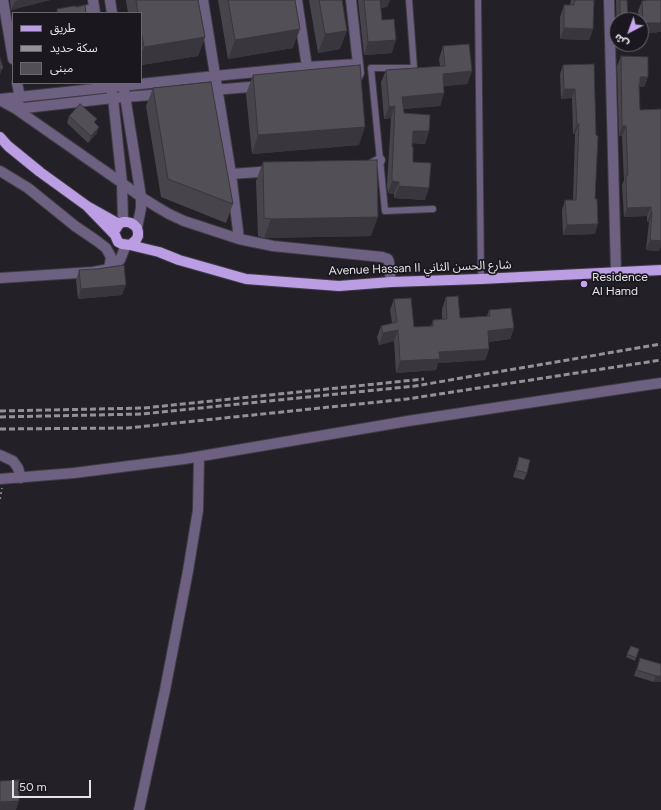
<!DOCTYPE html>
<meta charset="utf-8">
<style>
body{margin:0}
#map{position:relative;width:661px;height:810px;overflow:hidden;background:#232028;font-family:Figtree,"Noto Sans Arabic",sans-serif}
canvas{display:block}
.legend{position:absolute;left:12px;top:12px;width:130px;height:72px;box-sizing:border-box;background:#1a171e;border:1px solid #6b696f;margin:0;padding:5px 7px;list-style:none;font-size:12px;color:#e5e3e8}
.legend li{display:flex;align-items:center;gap:8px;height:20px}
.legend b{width:20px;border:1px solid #6b696f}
.north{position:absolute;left:609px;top:12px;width:40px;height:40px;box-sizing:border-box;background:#1a171e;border:1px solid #6b696f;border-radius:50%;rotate:221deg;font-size:11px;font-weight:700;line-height:16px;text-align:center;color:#e5e3e8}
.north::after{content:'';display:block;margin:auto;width:14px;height:18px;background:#c6a6f0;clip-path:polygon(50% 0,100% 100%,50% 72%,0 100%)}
.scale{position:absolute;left:12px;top:780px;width:79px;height:18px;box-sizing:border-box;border:2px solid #e5e3e8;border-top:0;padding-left:5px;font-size:12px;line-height:14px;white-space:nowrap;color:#e5e3e8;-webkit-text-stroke:3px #1a171e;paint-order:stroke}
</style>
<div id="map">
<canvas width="661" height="810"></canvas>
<ul class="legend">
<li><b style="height:5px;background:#ba9de3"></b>طريق</li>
<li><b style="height:5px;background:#949298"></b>سكة حديد</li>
<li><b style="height:11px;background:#524f57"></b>مبنى</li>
</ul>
<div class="north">ش</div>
<div class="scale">50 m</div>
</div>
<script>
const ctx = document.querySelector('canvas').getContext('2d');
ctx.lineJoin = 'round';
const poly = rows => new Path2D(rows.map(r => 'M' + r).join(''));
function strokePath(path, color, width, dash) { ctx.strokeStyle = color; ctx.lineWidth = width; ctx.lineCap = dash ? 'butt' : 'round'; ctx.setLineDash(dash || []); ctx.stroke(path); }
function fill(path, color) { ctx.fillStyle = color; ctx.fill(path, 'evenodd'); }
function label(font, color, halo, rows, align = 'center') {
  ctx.font = font + ' Figtree,"Noto Sans Arabic",sans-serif'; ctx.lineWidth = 3.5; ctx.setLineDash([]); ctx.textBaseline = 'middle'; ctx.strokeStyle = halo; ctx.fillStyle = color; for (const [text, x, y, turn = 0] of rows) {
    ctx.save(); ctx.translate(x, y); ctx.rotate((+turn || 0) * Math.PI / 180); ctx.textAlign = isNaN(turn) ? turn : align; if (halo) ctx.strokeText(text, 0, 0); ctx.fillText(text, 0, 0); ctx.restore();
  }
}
const path = poly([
 [0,499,2,488]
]);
const service = poly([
 [409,0,414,68,371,68,385,211,433,209],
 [478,0,481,279]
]);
const minor = poly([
 [3,0,13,59],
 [203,0,231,174,239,239],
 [297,0,307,67,308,73],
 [351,0,359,73,357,77],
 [609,0,616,273],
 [73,13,94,9],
 [17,83,20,97,16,109,113,98,164,94],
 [200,91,262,86],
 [0,99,215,76,307,67,357,64],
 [0,100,16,109,122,183,141,197,157,207,169,214,184,221,239,239,273,246,382,257,388,259,389,262,391,282],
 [365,166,369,166,380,160],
 [0,171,28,188,75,226,97,241,106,248,111,257,109,269,104,270,93,272,0,278],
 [231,174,273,171],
 [109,269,120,260,126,245],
 [0,455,13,461,18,468,21,478],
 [0,479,74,473,184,459,408,421,633,387,661,383],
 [139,810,165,690,188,571,198,510,199,457]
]);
const tertiary = poly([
 [93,0,95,13],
 [110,0,112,13],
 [110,83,113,98,122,183,123,222],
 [123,83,141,197,141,208,137,228]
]);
const primary = poly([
 [0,137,8,146,40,172,87,206,119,224],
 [87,206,115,235,118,242,122,244,130,245,159,252,179,260,246,279,339,286,391,282,481,279,661,270],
 [116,229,119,224,123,222,127,222,131,223,134,225,137,228,138,232,138,236,136,240,130,245]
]);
const rail = poly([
 [0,411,144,408,424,379],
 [0,417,142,414,415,386,661,344],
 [0,429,128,428,407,399,661,360]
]);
const wall = poly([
 [10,0,50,0,11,10],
 [126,0,198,0,205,37,198,56,141,65,141,13,128,13],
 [218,0,295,0,293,48,228,59],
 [309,0,342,0,340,49,318,53],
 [358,0,390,0,387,7,381,8,382,20,392,53,364,55],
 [571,0,594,0,593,29,589,40,560,39,560,17,564,5,570,5],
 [616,0,627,0,628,20,617,20,617,40],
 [644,0,661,0,661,32,657,32,657,33,641,33,641,20,639,20,638,11,642,1,644,1],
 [443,46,472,71,467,84,444,86,444,93,440,106,403,109,404,113,429,131,425,144,412,143,413,162,425,200,394,198,394,194,388,193,387,186,391,118,384,119,381,82,386,70,440,66,439,59],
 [621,56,648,77,644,87,639,87,640,110,659,251,646,250,649,222,647,222,647,216,624,217,622,185,624,180,622,136,619,136,617,66],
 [594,64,595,199,595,234,563,235,562,210,565,200,573,200,575,134,573,134,572,98,561,99,560,74,563,65],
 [253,75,359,145,252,154,246,94],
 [153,88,233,204,226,223,161,197,146,106],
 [69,116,95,123,97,133,88,143,67,123],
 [263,162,371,236,264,238,258,236,256,181],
 [79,270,122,295,78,299,76,280],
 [446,297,460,318,487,316,489,310,514,328,510,339,488,342,489,349,485,360,438,363,436,370,396,373,394,341,379,345,377,337,381,326,392,323,390,310,394,299,414,327,431,326,433,320,442,319,442,309],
 [519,457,527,473,524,480,513,477],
 [631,646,639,649,635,661,626,657],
 [640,658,661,664,654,682,634,676]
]);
const shadedWall = poly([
 [19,0,50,0,11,10,15,1],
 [378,0,390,0,387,7,375,8],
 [661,21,661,32,657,32,657,33,641,33,641,29,643,23],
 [564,28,593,29,589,40,560,39],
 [300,29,293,48,228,59,235,40],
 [347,31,340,49,318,53,325,34],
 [205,37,198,56,141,65,141,55,144,47],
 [396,40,392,53,364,55,368,42],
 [3,68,0,75,0,70],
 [472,71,467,84,438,87,443,74],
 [640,77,648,77,644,87,639,87,636,94],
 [564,89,575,89,572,98,561,99],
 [444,93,440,106,398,109,402,97],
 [395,106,391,118,384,119,389,107],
 [577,124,579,124,575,134,573,134],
 [622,126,626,126,622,136,619,136],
 [99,127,97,133,88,143,91,136],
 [365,127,359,145,252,154,258,135],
 [413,131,429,131,425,144,409,143],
 [392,181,399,182,394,194,388,193],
 [399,186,429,188,425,200,394,198],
 [651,207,647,216,624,217,627,208],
 [651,212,652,212,649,222,647,222],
 [378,217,371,236,264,238,271,219],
 [598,224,595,234,563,235,567,225],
 [650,240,661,241,661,247,659,251,646,250],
 [126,285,122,295,78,299,81,289],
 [514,328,510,339,483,342,488,331],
 [398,330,394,341,379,345,383,333],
 [489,349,485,360,438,363,436,370,396,373,400,361,439,352],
 [656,676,661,676,661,682,654,682],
 [19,801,16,810,0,810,0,802]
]);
const building = poly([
 [136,0,198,0,205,37,144,47,141,30,141,13,138,13,136,0],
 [228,0,295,0,300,29,235,40,228,0],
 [319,0,342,0,347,31,325,34,319,0],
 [364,0,380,0,382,20,394,19,396,40,368,42,364,0],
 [575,0,594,0,593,29,564,28,564,5,574,5,575,0],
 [620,0,627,0,628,20,620,20,620,0],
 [648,0,661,0,661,23,643,23,642,1,648,0],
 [85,5,86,13,57,13,57,9,74,6,78,7,85,5],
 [469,44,472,71,443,74,444,93,402,97,404,113,430,115,429,131,413,131,412,147,413,147,413,162,431,163,429,188,399,186,399,182,392,181,392,174,395,106,389,107,386,70,445,66,443,46,469,44],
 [621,56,648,57,648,77,640,77,640,84,639,84,640,110,661,109,661,241,650,240,652,212,651,212,651,207,627,208,626,175,628,175,626,126,622,126,621,56],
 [0,58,3,68,0,70,0,58],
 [594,64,596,135,598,136,595,199,597,199,598,224,567,225,565,200,576,200,579,124,577,124,575,89,564,89,563,65,594,64],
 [360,65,365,127,258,135,253,75,360,65],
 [211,82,233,204,168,179,153,88,211,82],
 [80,104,97,119,94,122,99,127,91,136,69,116,80,104],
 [377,160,378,217,271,219,264,218,263,162,377,160],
 [124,265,126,285,81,289,79,270,97,269,124,265],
 [458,296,460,318,490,316,489,310,511,308,514,328,488,331,489,349,439,352,440,359,400,361,398,330,383,333,381,326,397,322,394,299,411,298,414,327,433,326,433,320,447,319,446,297,458,296],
 [519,457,530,460,527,473,516,470,519,457],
 [631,646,639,649,636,658,627,654,631,646],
 [640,658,661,664,661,676,656,676,637,670,640,658],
 [19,780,19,801,0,802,0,781,19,780]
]);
const markers = [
 [584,284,4,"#c6a6f0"]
];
const streetNames = [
 ["Avenue Hassan II شارع الحسن الثاني",420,268,-2]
];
const poiNames = [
 ["Residence",592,277],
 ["Al Hamd",592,291]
];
strokePath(service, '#3e3b43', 8);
strokePath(minor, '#3e3b43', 12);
strokePath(tertiary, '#3e3b43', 12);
strokePath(primary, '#3e3b43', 12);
strokePath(path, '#827f86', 2, [2, 3]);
strokePath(service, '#6d6081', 6);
strokePath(minor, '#6d6081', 10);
strokePath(tertiary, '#6d6081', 10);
strokePath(primary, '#ba9de3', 10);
strokePath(rail, '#949298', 3, [6, 3]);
fill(wall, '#47444b');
fill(shadedWall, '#39373d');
fill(building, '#524f57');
strokePath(building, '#39373d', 1);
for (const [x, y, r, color] of markers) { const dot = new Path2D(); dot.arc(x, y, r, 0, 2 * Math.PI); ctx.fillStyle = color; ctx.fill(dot); strokePath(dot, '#1a171e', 1.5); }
label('12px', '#e5e3e8', '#1a171e', streetNames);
label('12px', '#e5e3e8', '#1a171e', poiNames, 'left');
</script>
